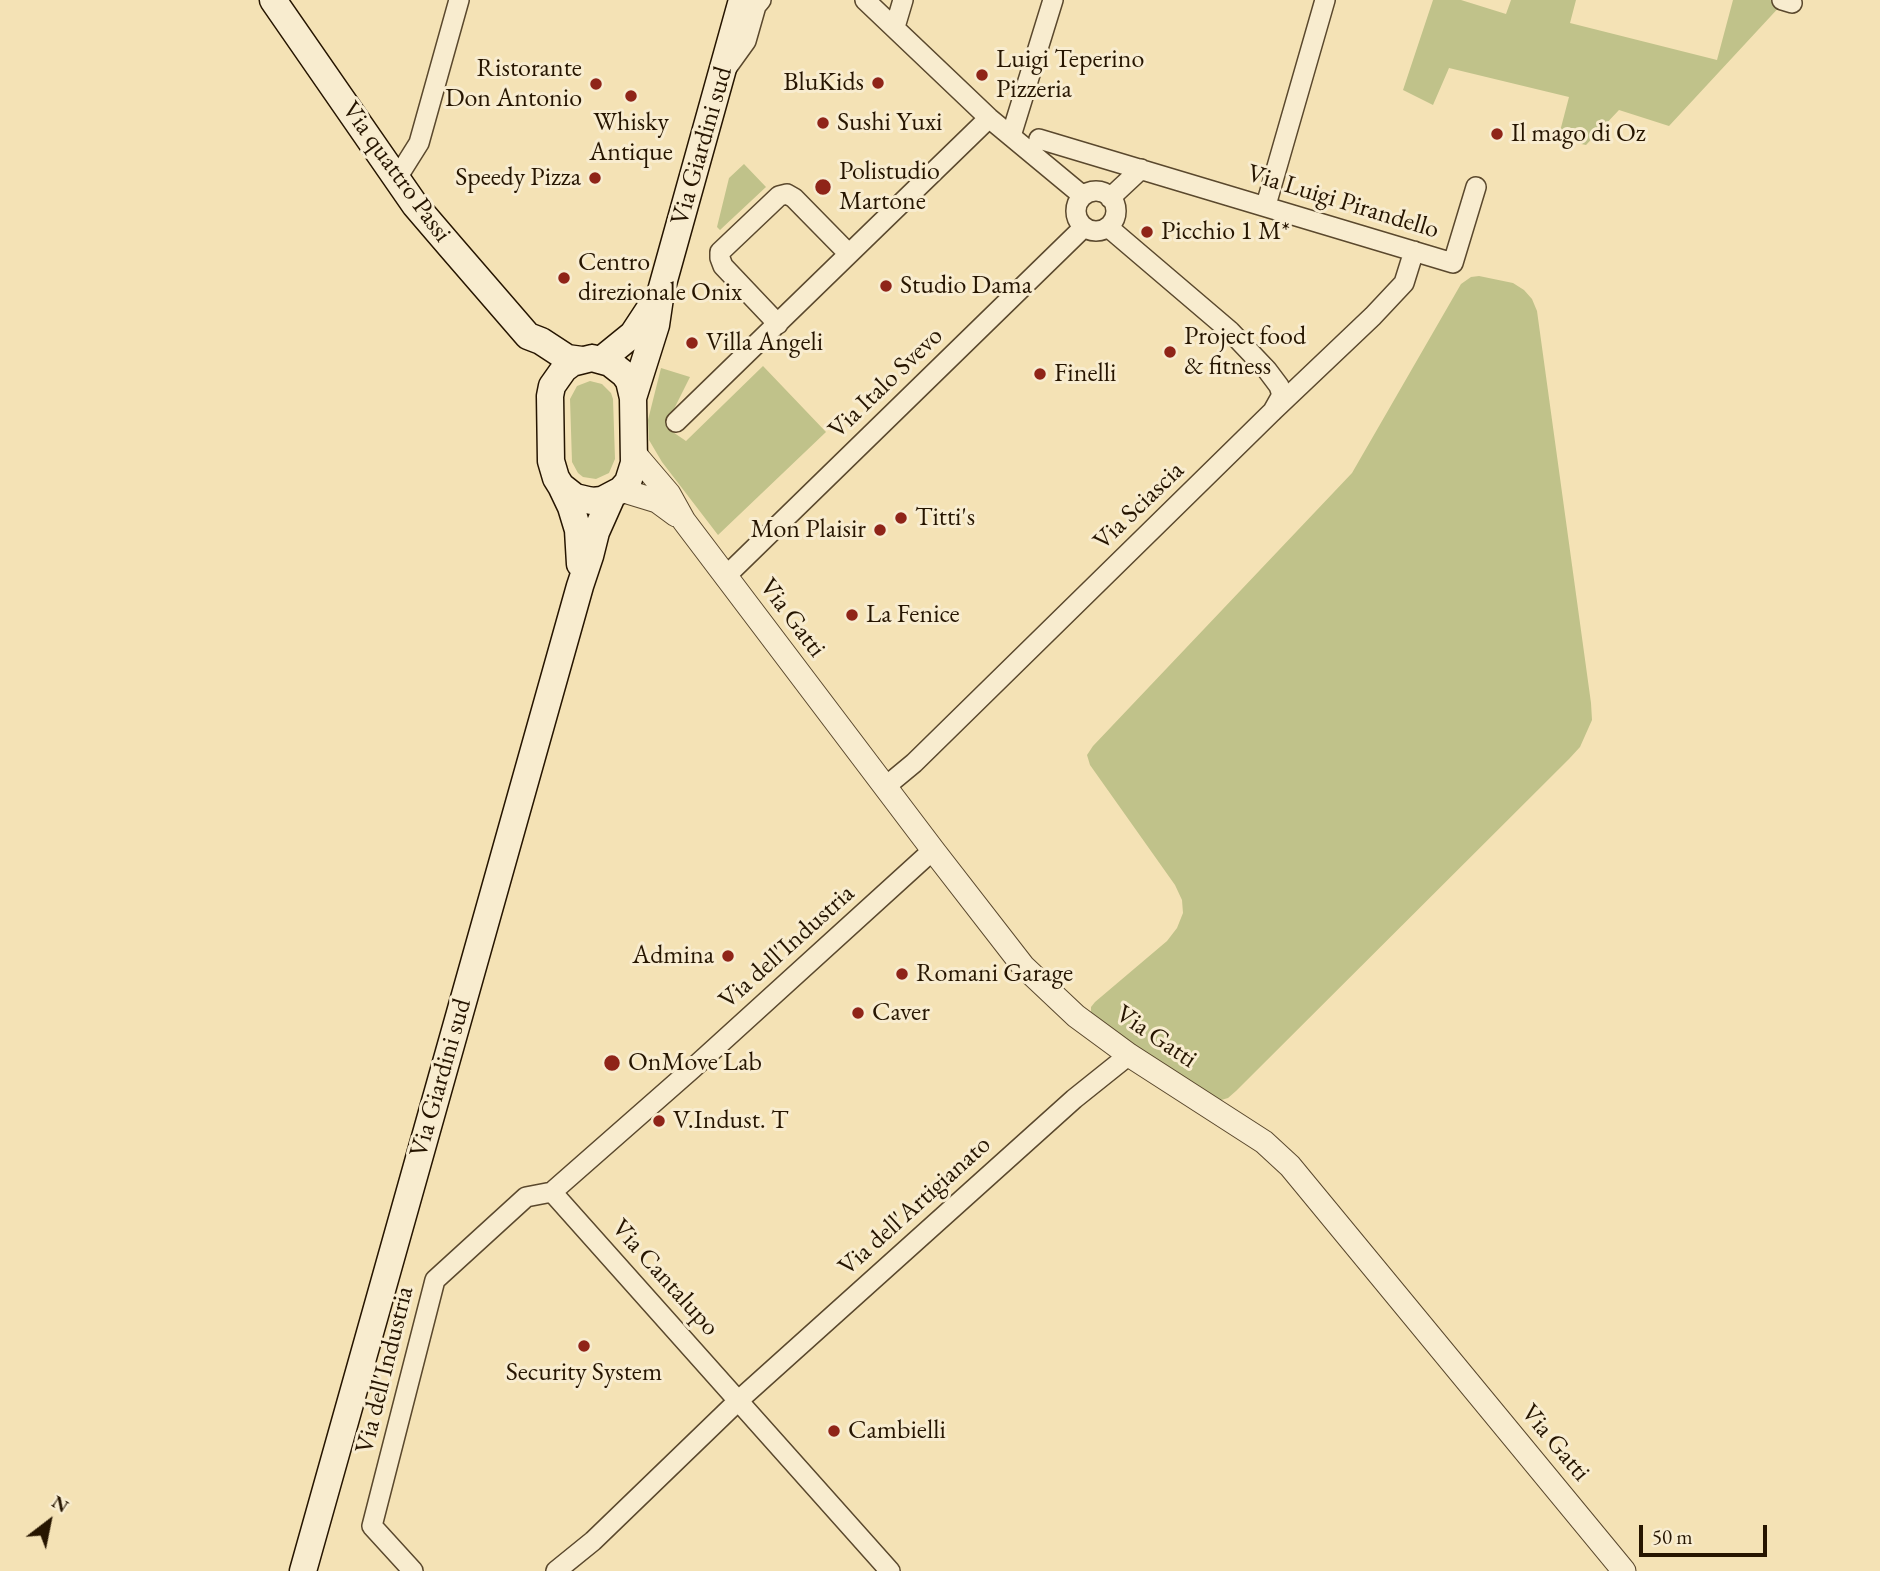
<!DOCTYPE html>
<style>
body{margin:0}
#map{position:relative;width:1880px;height:1571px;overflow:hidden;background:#f4e2b5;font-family:"EB Garamond",serif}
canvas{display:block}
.north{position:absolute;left:14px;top:1487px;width:70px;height:70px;-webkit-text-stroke:5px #f8eccf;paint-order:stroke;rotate:32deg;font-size:19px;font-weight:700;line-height:28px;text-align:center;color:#261500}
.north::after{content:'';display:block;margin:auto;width:24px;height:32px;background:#261500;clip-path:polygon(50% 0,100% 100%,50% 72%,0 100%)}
.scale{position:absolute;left:1639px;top:1525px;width:128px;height:32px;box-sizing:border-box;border:4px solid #261500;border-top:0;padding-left:9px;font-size:21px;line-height:24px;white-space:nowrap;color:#261500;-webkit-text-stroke:5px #f8eccf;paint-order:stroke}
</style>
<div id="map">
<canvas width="1880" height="1571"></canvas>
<div class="north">N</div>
<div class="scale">50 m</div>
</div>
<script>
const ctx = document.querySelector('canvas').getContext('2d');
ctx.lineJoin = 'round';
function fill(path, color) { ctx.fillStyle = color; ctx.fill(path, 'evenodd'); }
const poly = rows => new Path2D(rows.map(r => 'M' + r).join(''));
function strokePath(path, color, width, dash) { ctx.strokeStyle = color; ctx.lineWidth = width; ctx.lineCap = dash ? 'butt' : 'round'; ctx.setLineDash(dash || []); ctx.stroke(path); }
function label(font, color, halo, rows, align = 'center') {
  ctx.font = font + ' "EB Garamond",serif'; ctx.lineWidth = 6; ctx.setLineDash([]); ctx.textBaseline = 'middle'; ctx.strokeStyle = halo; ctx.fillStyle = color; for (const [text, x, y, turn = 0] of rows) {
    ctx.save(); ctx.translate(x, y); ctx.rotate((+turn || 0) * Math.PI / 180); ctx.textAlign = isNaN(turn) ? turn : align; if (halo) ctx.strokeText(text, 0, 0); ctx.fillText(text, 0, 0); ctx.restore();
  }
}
const green = poly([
 [1433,0,1461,0,1506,14,1511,0,1576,0,1570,23,1717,60,1733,0,1770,0,1783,3,1669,126,1619,110,1586,145,1558,139,1569,97,1449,68,1433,105,1403,90],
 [744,164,766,187,720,230,717,227,729,178],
 [1479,276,1513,283,1524,290,1532,299,1537,311,1591,703,1592,720,1580,747,1569,759,1236,1091,1228,1098,1218,1101,1207,1099,1091,1014,1091,1007,1095,1002,1167,941,1177,928,1183,913,1182,900,1175,885,1090,765,1087,755,1093,746,1352,473,1461,284,1471,277],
 [763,366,826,432,718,535,662,462,649,440,648,420,661,368,690,377,671,415,667,428,686,441],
 [590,381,602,384,611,393,613,399,615,459,609,473,596,479,583,477,578,473,572,462,570,399,577,386]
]);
const minor = poly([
 [865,0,989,118,1083,196],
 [1782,0,1792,3],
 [895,27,903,0],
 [728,66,746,41,756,6,761,0],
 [1011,136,1053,0],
 [1039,139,1453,263,1476,187],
 [397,178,419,143,459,0],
 '1076 211a20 20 0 1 1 40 0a20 20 0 1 1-40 0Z',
 [1110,198,1141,169],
 [1266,205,1325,0],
 [1108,227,1230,331,1267,370,1279,386,1282,395,1273,411],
 [778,324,723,266,720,258,720,252,779,196,787,194,794,198,849,254],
 [676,422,989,118],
 [725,577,1084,227],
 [885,787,914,763,1273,411,1373,316,1404,283,1414,251],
 [552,1192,890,1571],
 [413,1571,372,1526,435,1280,526,1197,552,1192,692,1069,933,850],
 [556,1571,593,1541,739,1400,1074,1099,1129,1055]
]);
const tertiary = poly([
 [634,453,669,494,684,521,933,850,1023,966,1076,1016,1129,1055,1264,1142,1290,1166,1624,1571],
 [621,490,657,501,676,515]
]);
const secondary = poly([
 [273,0,415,205,451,247,528,336,541,341,567,358,582,360],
 [592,358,610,363,624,374,629,381,633,398,634,463,628,482,621,490,602,500,592,501,575,497,561,486,556,478,551,461,550,396,552,386,564,369,572,363,592,358],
 [601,360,633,334,656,299],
 [633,398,656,325,661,291,742,0],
 [561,486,571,507,578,530,580,564],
 [303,1571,580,586,590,556,596,532,612,496]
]);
const markers = [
 [982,75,7,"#8f2418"],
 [878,83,7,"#8f2418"],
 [596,84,7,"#8f2418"],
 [631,96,7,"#8f2418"],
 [823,123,7,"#8f2418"],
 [1497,134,7,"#8f2418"],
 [595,178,7,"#8f2418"],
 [823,187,9,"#8f2418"],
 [1147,232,7,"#8f2418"],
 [564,278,7,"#8f2418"],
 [886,286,7,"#8f2418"],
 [692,343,7,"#8f2418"],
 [1170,352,7,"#8f2418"],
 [1040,374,7,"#8f2418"],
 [901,518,7,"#8f2418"],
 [880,530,7,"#8f2418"],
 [852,615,7,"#8f2418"],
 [728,956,7,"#8f2418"],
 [902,974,7,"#8f2418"],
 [858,1013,7,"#8f2418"],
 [612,1063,9,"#8f2418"],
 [659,1121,7,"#8f2418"],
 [584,1346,7,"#8f2418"],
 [834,1431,7,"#8f2418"]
];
const poiNames = [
 ["Luigi Teperino",996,60],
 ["Pizzeria",996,90],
 ["Ristorante",582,69,"right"],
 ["Don Antonio",582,99,"right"],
 ["BluKids",864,83,"right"],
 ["Whisky",631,123,"center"],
 ["Antique",631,153,"center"],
 ["Sushi Yuxi",837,123],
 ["Il mago di Oz",1511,134],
 ["Polistudio",839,172],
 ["Martone",839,202],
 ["Speedy Pizza",581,178,"right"],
 ["Picchio 1 M*",1161,232],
 ["Centro",578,263],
 ["direzionale Onix",578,293],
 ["Studio Dama",900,286],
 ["Project food",1184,337],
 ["& fitness",1184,367],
 ["Villa Angeli",706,343],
 ["Finelli",1054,374],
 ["Titti's",915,518],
 ["Mon Plaisir",866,530,"right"],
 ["La Fenice",866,615],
 ["Admina",714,956,"right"],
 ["Romani Garage",916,974],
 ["Caver",872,1013],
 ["OnMove Lab",628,1063],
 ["V.Indust. T",673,1121],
 ["Security System",584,1373,"center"],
 ["Cambielli",848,1431]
];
const streetNames = [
 ["Via Giardini sud",702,146,-74],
 ["Via quattro Passi",396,172,54],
 ["Via Luigi Pirandello",1343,202,17],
 ["Via Italo Svevo",886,383,-44],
 ["Via Sciascia",1139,506,-44],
 ["Via Gatti",792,618,53],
 ["Via dell'Industria",787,947,-42],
 ["Via Gatti",1156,1037,34],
 ["Via Giardini sud",441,1078,-74],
 ["Via dell'Artigianato",915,1206,-42],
 ["Via Cantalupo",665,1278,48],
 ["Via dell'Industria",385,1370,-76],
 ["Via Gatti",1555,1443,50]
];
fill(green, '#c0c28a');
strokePath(minor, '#5a482d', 22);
strokePath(tertiary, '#5a482d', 25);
strokePath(secondary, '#261500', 29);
strokePath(minor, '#f8eccf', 19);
strokePath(tertiary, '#f8eccf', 23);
strokePath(secondary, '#f8eccf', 26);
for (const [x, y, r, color] of markers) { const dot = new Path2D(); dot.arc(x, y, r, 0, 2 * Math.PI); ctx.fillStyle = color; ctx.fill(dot); strokePath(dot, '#f8eccf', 2.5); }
label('26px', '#261500', '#f8eccf', poiNames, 'left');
label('26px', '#261500', '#f8eccf', streetNames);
</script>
